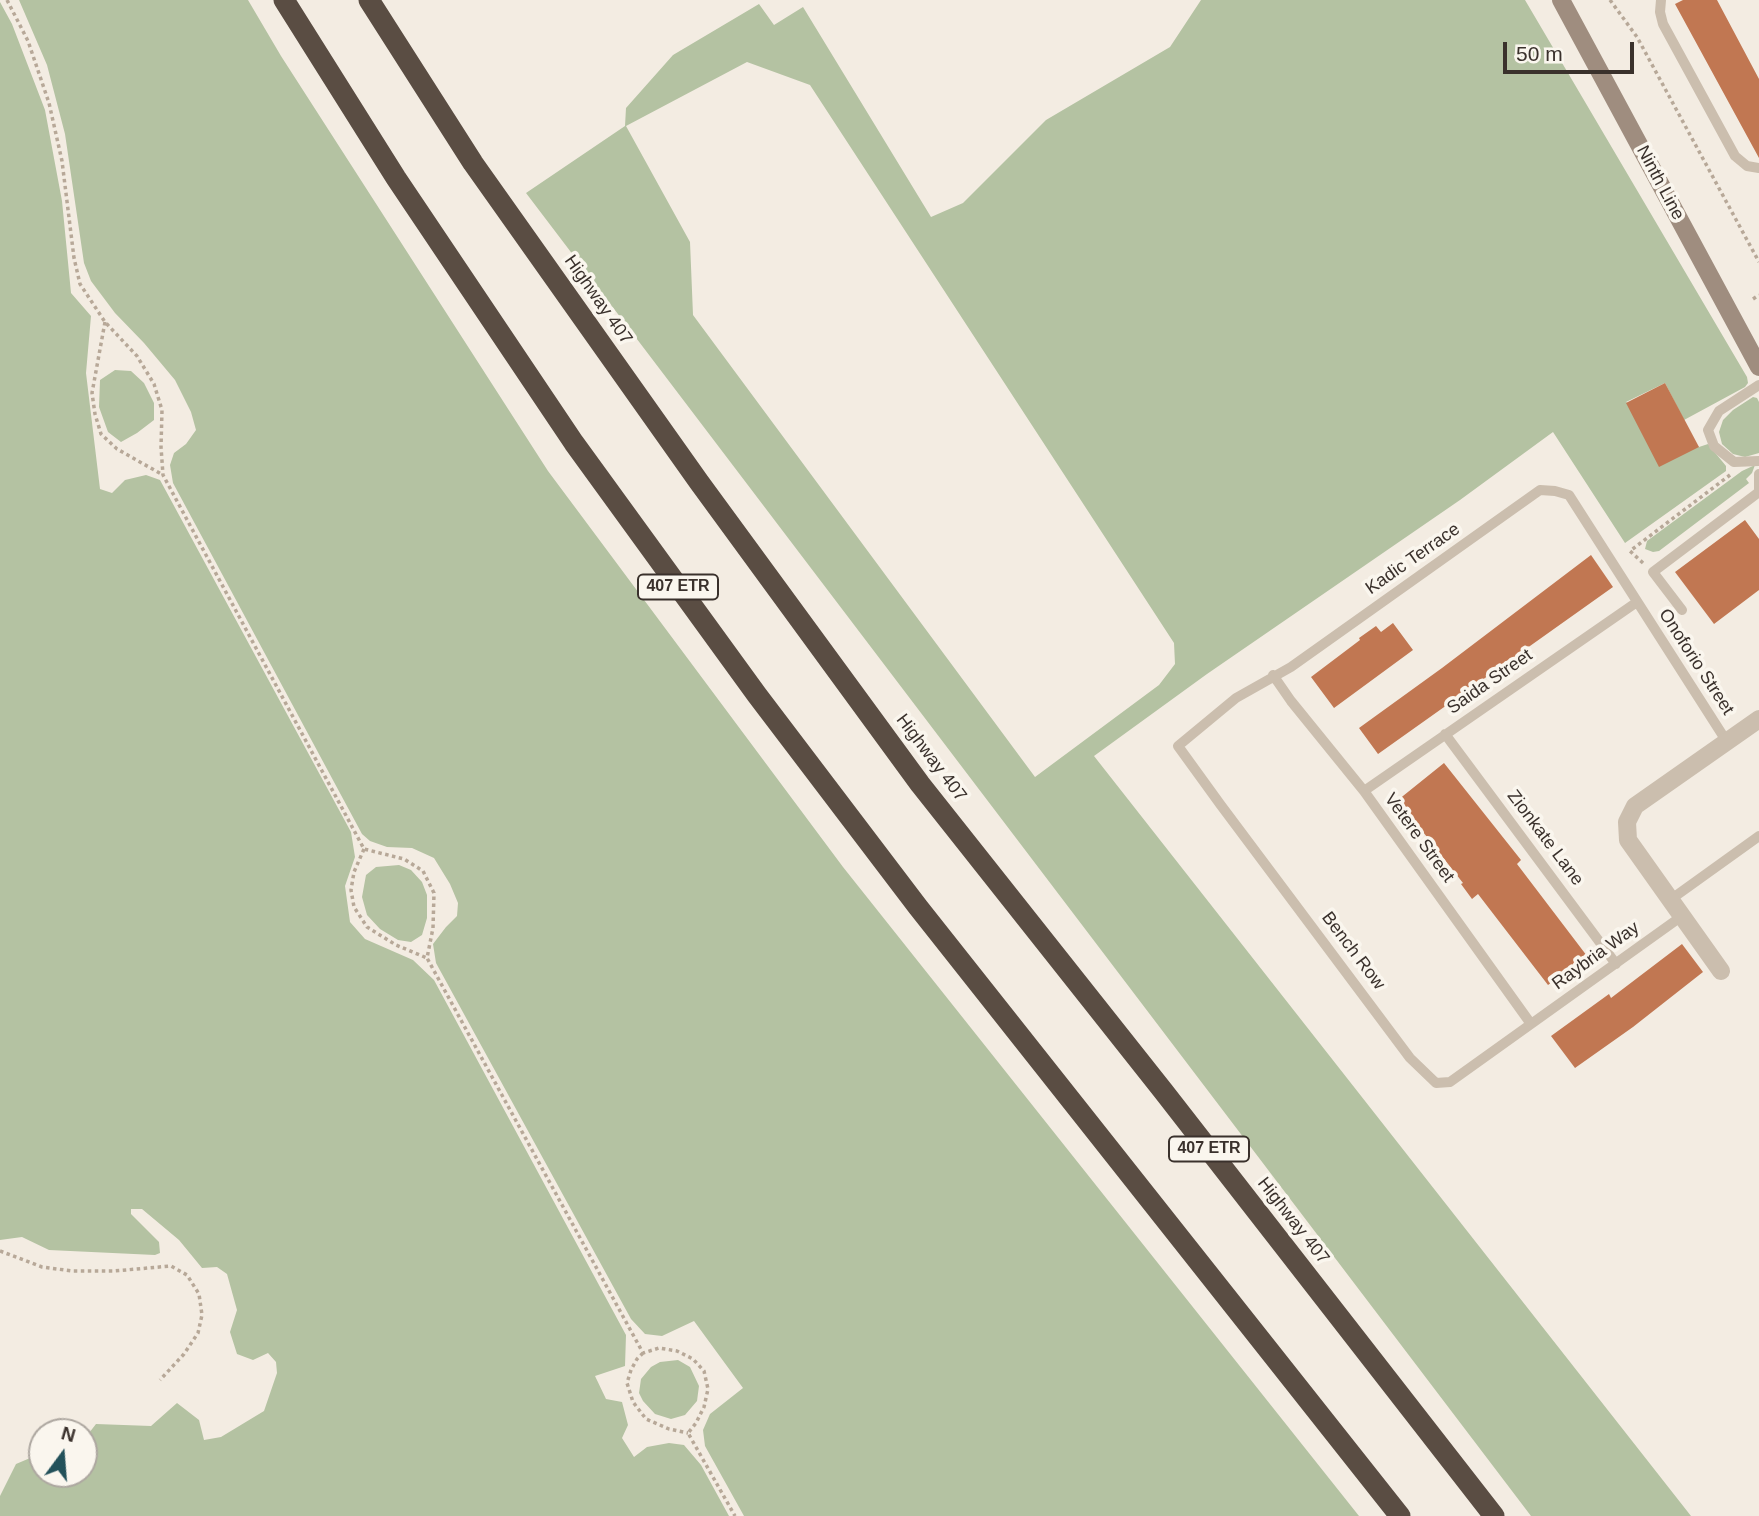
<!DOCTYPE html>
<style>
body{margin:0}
#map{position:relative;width:1759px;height:1516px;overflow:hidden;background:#f3ece2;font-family:Arial,sans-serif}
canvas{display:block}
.north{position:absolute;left:28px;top:1418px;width:70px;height:70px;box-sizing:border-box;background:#faf6ee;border:2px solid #ada7a0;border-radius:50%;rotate:16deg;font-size:19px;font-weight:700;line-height:28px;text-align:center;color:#3a312c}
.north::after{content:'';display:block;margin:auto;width:24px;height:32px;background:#23515a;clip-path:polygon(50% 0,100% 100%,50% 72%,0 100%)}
.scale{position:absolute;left:1503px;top:42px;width:131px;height:32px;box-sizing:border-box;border:4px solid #3a312c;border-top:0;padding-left:9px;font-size:21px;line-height:24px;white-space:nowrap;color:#3a312c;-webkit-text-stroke:5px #faf6ee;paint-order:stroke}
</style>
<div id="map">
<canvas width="1759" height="1516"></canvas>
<div class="north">N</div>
<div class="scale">50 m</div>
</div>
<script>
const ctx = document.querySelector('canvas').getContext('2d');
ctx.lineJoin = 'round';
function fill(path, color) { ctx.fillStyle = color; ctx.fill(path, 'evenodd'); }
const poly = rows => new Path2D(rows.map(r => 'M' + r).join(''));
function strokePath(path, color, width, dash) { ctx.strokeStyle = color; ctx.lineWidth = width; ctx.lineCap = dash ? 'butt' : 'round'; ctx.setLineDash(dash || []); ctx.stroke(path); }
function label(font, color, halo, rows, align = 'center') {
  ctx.font = font + ' Arial,sans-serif'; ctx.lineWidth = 7; ctx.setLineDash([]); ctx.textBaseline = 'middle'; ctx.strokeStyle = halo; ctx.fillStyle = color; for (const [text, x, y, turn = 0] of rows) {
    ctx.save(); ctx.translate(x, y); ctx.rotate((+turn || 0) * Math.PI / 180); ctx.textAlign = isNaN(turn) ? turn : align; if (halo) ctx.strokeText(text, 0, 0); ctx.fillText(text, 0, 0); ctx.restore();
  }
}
const green = poly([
 [19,0,248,0,281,56,548,471,843,867,1359,1516,744,1516,705,1446,703,1430,710,1414,743,1388,694,1321,662,1336,645,1334,631,1319,436,963,433,944,446,927,457,916,458,903,450,884,434,858,412,848,387,847,370,841,362,834,173,483,170,465,174,453,186,444,196,430,191,412,175,380,144,343,115,313,91,281,84,263,65,134,47,65],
 [1201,0,1525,0,1747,377,1748,383,1745,387,1684,420,1665,383,1626,402,1699,447,1708,444,1726,466,1726,471,1625,543,1553,432,1460,500,1207,674,1094,756,1691,1516,1531,1516,526,193,625,126,626,108,673,55,759,4,774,25,803,7,931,217,963,203,1046,120,1170,47],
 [747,62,810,85,1174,643,1175,664,1159,685,1035,777,693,315,690,242,626,126],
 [0,2,12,24,45,110,62,201,71,293,91,316,86,373,100,489,112,493,125,480,146,475,160,480,351,832,355,857,345,886,350,922,365,939,413,960,434,980,626,1335,625,1366,595,1376,606,1399,622,1402,628,1425,622,1438,634,1457,647,1447,669,1443,684,1445,701,1465,729,1516,0,1516,0,1496,16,1464,42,1453,42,1474,84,1474,84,1435,89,1433,96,1424,151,1426,177,1403,199,1420,204,1440,221,1437,264,1411,277,1373,276,1362,268,1353,253,1360,237,1354,230,1332,237,1310,227,1274,217,1267,202,1268,179,1240,142,1209,131,1209,131,1214,159,1242,160,1253,155,1255,49,1250,22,1237,0,1240],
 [115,370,131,371,144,383,154,403,154,420,137,433,121,442,108,432,99,407,100,380],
 [1753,397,1757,398,1759,402,1759,453,1745,457,1733,454,1722,444,1719,432,1723,420,1733,410],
 [1755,465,1752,473,1746,479,1749,483,1659,551,1653,552,1645,549,1647,541,1742,471],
 [399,865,411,870,422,882,427,895,427,918,422,935,411,942,398,940,380,929,367,915,362,897,366,875,376,867],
 [678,1360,690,1367,699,1386,697,1401,685,1415,671,1419,655,1414,643,1401,639,1393,641,1379,651,1367,660,1362]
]);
const building = poly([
 [1683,0,1717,0,1759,79,1759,158,1675,4],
 [1665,383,1699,447,1659,467,1626,403],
 [1745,520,1759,539,1759,590,1714,624,1675,572],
 [1591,555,1613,587,1378,754,1359,728,1442,668],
 [1393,623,1413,650,1334,708,1311,677,1360,640,1359,638,1376,626,1381,632],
 [1444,763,1521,860,1517,864,1587,956,1548,985,1478,894,1472,899,1461,884,1463,883,1398,800],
 [1682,944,1703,972,1633,1027,1575,1068,1551,1036,1609,994,1611,998]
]);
const path = poly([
 [7,0,28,41,49,103,62,161,74,258,80,284,105,322,137,356,154,384,162,410,161,447,163,475,364,849,404,859,423,871,434,893,433,928,427,958,643,1353,659,1348,677,1351,693,1359,704,1371,708,1389,704,1407,696,1423,688,1433,735,1516],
 [1610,0,1637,37,1759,262],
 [1753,299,1759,295],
 [105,322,92,393,95,414,101,434,117,449,163,475],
 [1643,563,1630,551,1730,475],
 [364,849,354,872,351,890,354,907,367,927,396,945,427,958],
 [0,1251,42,1267,72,1271,114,1271,171,1266,187,1275,199,1294,202,1315,198,1333,184,1354,160,1380],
 [643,1353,637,1359,631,1370,627,1383,633,1402,646,1419,669,1429,688,1433]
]);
const service = poly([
 [1661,0,1660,12,1663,24,1735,156,1747,166,1759,168],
 [1759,385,1719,411,1708,430,1714,446,1734,462,1759,461],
 [1759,474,1759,492],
 [1682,610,1653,572,1759,492],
 [1273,675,1291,701,1364,791,1531,1024],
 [1445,734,1616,964],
 [1364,791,1637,602],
 [1670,900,1759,836],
 [1682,916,1450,1082,1436,1083,1410,1058,1220,804,1178,746,1236,698,1291,667,1540,490,1555,491,1569,495,1727,742]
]);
const minor = poly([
 [1721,971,1628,840,1627,822,1635,806,1759,719]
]);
const secondary = poly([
 [1561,0,1759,367]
]);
const motorway = poly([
 [284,0,396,178,574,443,757,695,918,907,1400,1516],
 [369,0,473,163,699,482,920,784,1164,1092,1494,1516]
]);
const shields = [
 [678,587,80],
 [1209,1149,80]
];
const shieldNames = [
 ["407 ETR",678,587],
 ["407 ETR",1209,1149]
];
const streetNames = [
 ["Ninth Line",1660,183,62],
 ["Highway 407",598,300,55],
 ["Kadic Terrace",1413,559,-35],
 ["Onoforio Street",1696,662,57],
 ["Saida Street",1490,682,-35],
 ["Highway 407",931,758,53],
 ["Vetere Street",1419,838,54],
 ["Zionkate Lane",1545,838,53],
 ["Bench Row",1353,951,53],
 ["Raybria Way",1596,956,-36],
 ["Highway 407",1293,1221,52]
];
fill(green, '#b4c2a2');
fill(building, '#c17752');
strokePath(path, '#b7a898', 3.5, [3.5, 3.5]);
strokePath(service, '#cbbeae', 10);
strokePath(minor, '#cbbeae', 18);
strokePath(secondary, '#9f8d7f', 18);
strokePath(motorway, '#5a4d43', 21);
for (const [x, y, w] of shields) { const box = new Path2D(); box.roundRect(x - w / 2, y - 12.5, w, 25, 5); ctx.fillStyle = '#faf6ee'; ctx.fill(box); strokePath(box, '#3a312c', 2); }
label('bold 16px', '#3a312c', null, shieldNames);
label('18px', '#3a312c', '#faf6ee', streetNames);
</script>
